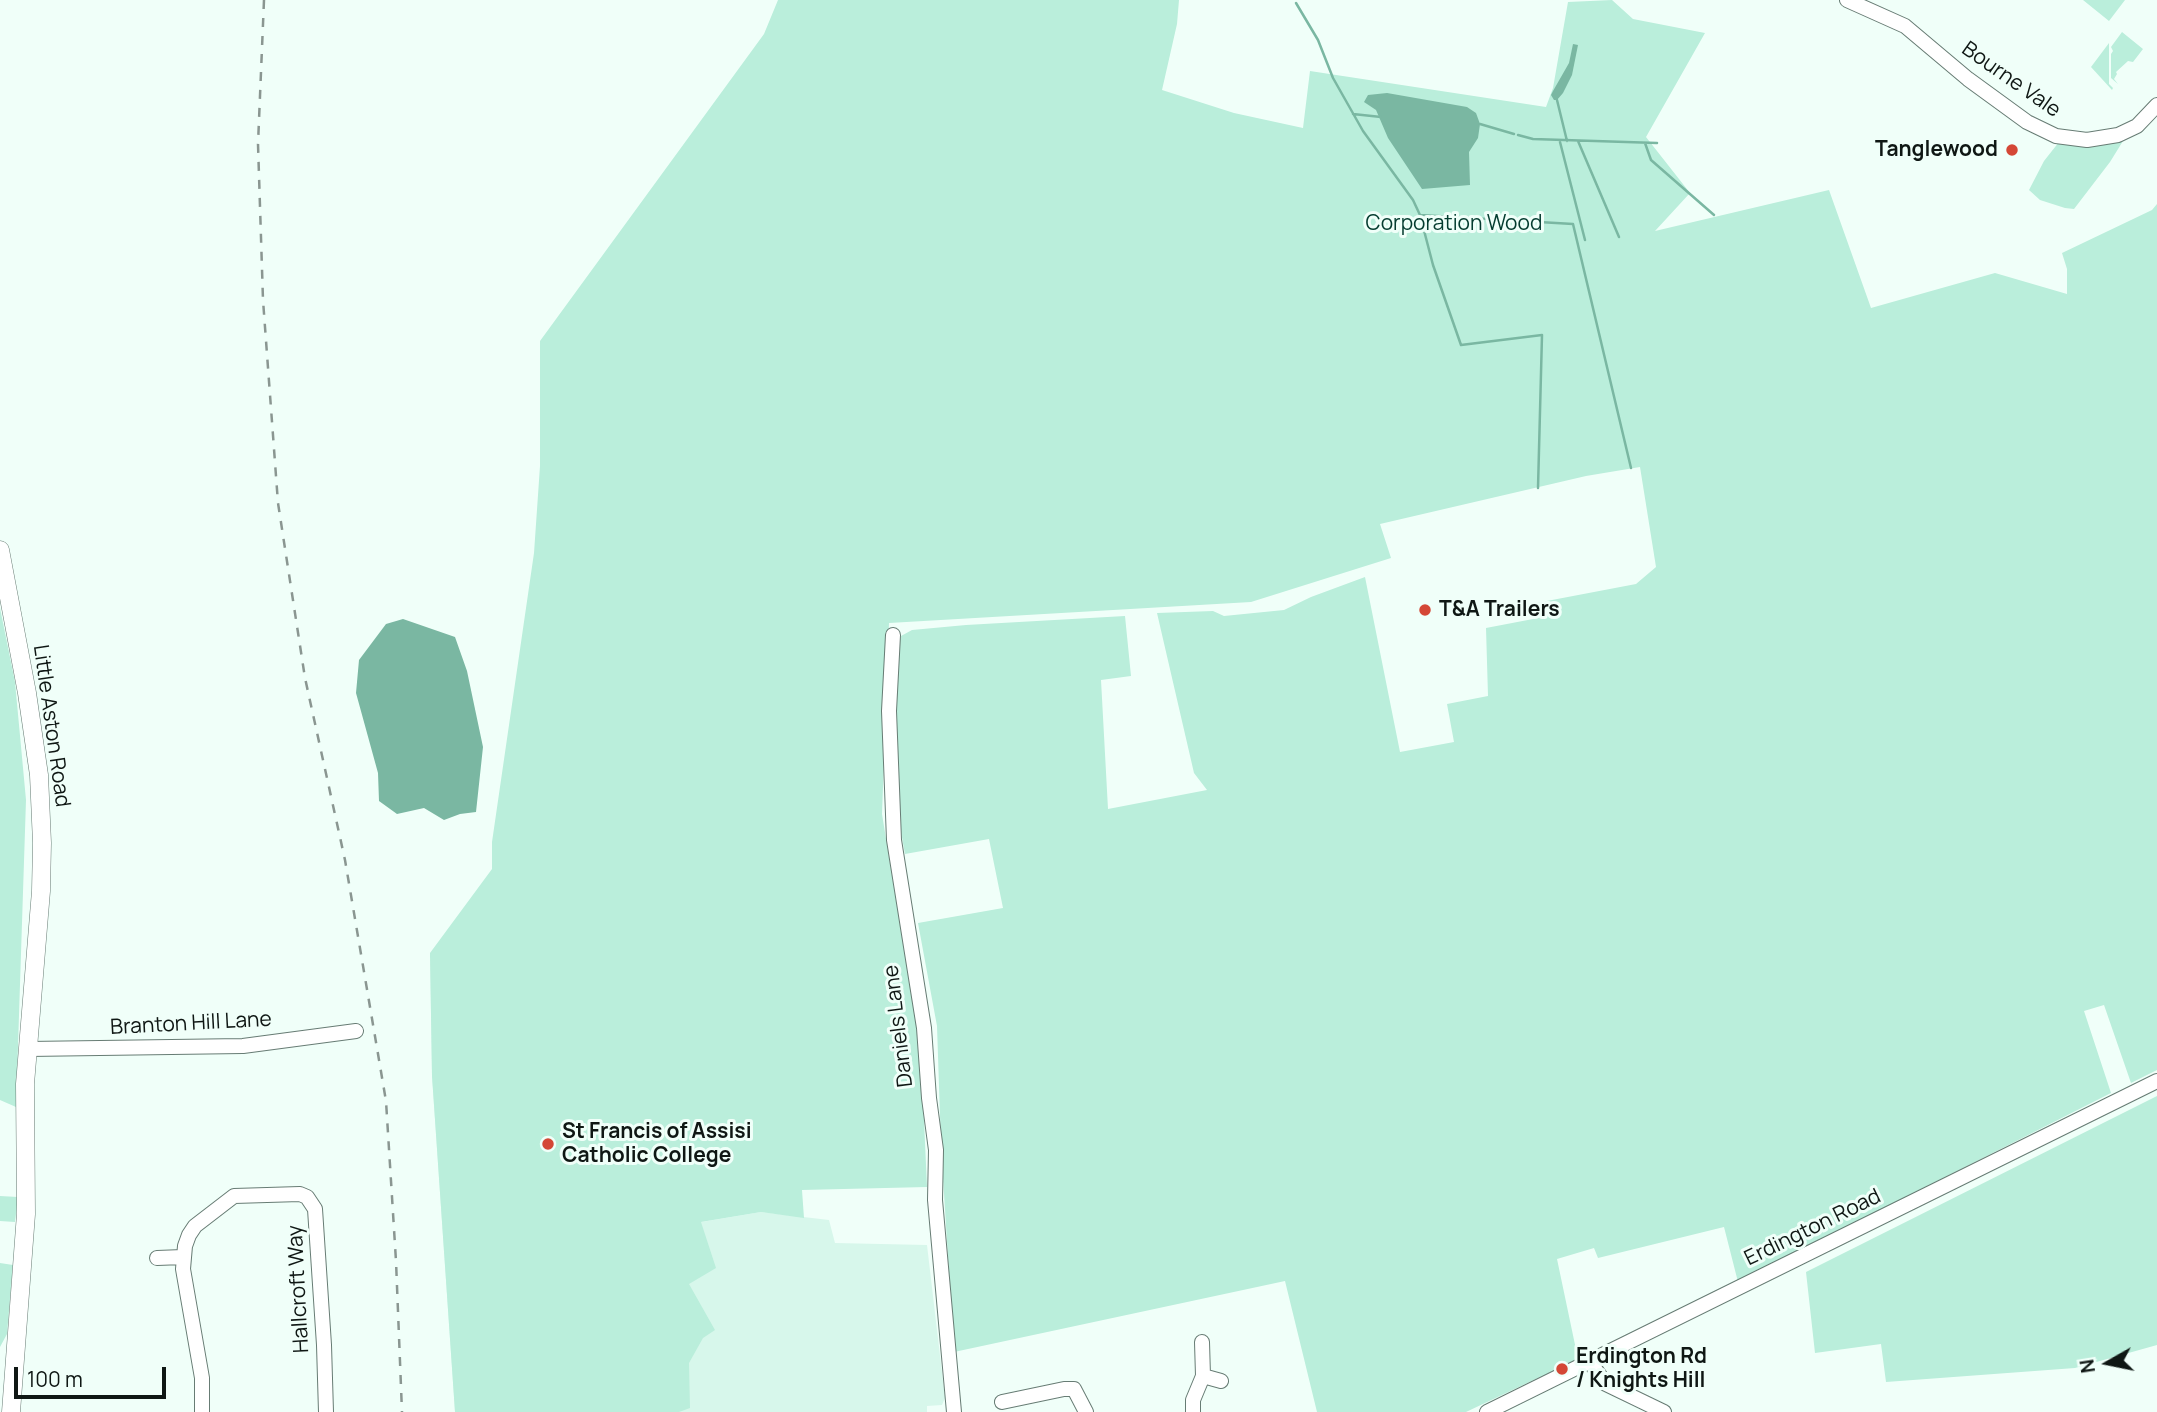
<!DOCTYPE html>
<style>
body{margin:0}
#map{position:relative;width:2157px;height:1412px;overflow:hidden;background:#f0fff9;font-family:Manrope,sans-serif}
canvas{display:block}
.north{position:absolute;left:2073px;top:1328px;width:70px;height:70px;-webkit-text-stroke:5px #f0fff9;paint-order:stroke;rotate:261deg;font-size:19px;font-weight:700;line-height:28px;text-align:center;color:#0f1714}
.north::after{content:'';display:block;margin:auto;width:24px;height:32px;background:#0f1714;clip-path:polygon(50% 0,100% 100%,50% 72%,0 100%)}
.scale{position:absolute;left:14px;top:1367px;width:152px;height:32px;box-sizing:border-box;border:4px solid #0f1714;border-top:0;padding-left:9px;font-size:21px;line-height:24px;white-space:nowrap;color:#0f1714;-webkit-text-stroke:5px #f0fff9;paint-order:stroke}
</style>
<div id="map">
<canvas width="2157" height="1412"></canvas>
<div class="north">N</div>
<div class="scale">100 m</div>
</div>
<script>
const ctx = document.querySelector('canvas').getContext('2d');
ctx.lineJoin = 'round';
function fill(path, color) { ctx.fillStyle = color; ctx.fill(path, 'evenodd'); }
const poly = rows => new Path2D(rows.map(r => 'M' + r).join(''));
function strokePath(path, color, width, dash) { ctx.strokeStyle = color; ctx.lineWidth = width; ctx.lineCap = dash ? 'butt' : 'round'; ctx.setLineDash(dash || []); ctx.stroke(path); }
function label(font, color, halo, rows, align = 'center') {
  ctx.font = font + ' Manrope,sans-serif'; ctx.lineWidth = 6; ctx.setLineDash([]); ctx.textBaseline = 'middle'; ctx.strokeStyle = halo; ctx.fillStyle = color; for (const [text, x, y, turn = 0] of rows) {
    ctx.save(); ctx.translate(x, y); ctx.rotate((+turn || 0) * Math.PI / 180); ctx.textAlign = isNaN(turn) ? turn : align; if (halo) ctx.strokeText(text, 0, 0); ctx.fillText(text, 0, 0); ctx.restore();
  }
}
const built = poly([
 [430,953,672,1227,761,1212,829,1220,835,1243,927,1245,945,1398,942,1405,927,1406,927,1412,455,1412,432,1076]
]);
const green = poly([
 [778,0,1179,0,1177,24,1162,90,1234,113,1303,128,1310,71,1546,107,1553,88,1568,2,1612,0,1633,19,1705,33,1646,137,1690,193,1655,231,1829,190,1871,308,1995,273,2067,294,2067,269,2062,253,2152,210,2157,204,2157,1070,2131,1083,2104,1005,2084,1011,2111,1093,1738,1282,1724,1227,1598,1258,1594,1248,1557,1259,1578,1359,1466,1412,1317,1412,1285,1281,954,1352,941,1146,937,1026,918,923,1003,908,989,839,905,854,895,799,893,713,897,648,901,636,912,630,966,625,1125,616,1131,676,1101,680,1108,809,1207,790,1194,773,1157,613,1213,611,1224,616,1284,610,1311,597,1365,577,1400,752,1454,742,1447,704,1488,696,1486,628,1533,619,1531,604,1636,584,1656,567,1640,467,1586,476,1380,524,1391,558,1251,602,889,623,882,814,916,1024,923,1098,927,1187,802,1190,804,1218,761,1212,701,1222,716,1268,689,1284,715,1330,703,1338,689,1363,690,1408,679,1412,455,1412,432,1076,430,953,492,869,492,842,534,553,540,466,540,341,764,34],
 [2083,0,2125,0,2109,21],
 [2122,32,2143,49,2133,62,2128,61,2116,72,2117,74,2114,79,2118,84,2111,78,2111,54,2113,51,2111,47],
 [2109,43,2109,84,2113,88,2112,90,2091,67],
 [2123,141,2110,162,2074,209,2065,208,2040,200,2029,190,2044,161,2059,142,2095,146],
 [0,608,15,682,26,800,16,1107,0,1100],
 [2157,1096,2157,1345,2075,1368,1886,1382,1881,1344,1815,1353,1806,1272],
 [0,1196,18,1197,15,1222,0,1221],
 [0,1263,13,1265,7,1334,0,1347]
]);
const water = poly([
 [1573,44,1578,45,1572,75,1563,93,1557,100,1554,100,1551,95,1553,91,1569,63],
 [1387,93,1467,107,1476,113,1480,124,1478,138,1469,152,1470,185,1422,189,1388,138,1376,110,1364,102,1368,95],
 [403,619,455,637,467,671,483,747,476,812,460,814,444,820,424,808,397,814,379,801,378,773,356,693,359,660,386,624]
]);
const stream = poly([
 [1296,3,1318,40,1333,78,1363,131,1413,200,1420,215,1433,265,1461,345,1542,335,1538,488],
 [1557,100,1567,141],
 [1353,114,1381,117],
 [1480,124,1514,134],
 [1518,135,1533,139,1657,143],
 [1578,141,1619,237],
 [1560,142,1585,240],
 [1645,143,1651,160,1714,215],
 [1420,215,1573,224,1631,468]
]);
const minor = poly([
 [1847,0,1905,26,1968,79,2027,122,2056,136,2087,140,2118,135,2137,126,2157,105],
 [893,635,889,711,894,840,924,1028,929,1098,936,1150,935,1200,954,1412],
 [28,1049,243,1046,356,1031],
 [157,1258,183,1257],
 [1590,1362,1606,1384,1664,1412],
 [1203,1376,1221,1381],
 [1002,1402,1064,1389,1074,1389,1086,1412],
 [202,1412,202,1378,183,1269,185,1246,189,1235,195,1226,234,1196,300,1194,307,1197,315,1209,324,1345,326,1412],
 [1193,1412,1193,1400,1203,1376,1202,1342],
 [1487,1412,2157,1081]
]);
const major = poly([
 [0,550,27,693,39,775,42,843,41,891,25,1084,26,1214,11,1412]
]);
const rail = poly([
 [264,0,258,144,263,300,278,503,305,678,345,860,386,1101,396,1261,402,1412]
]);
const markers = [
 [2012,150,7,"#d44736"],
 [1425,610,7,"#d44736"],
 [548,1144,7,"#d44736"],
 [1562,1369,7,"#d44736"]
];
const streetNames = [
 ["Bourne Vale",2011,80,35],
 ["Little Aston Road",51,726,82],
 ["Branton Hill Lane",191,1024,-3],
 ["Daniels Lane",899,1026,-97],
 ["Erdington Road",1813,1228,-26],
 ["Hallcroft Way",299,1289,-93]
];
const poiNames = [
 ["Tanglewood",1998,150,"right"],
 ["T&A Trailers",1439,610],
 ["St Francis of Assisi",562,1132],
 ["Catholic College",562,1156],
 ["Erdington Rd",1576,1357],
 ["/ Knights Hill",1576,1381]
];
const parkNames = [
 ["Corporation Wood",1454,224]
];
fill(built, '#d7f7eb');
fill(green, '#baeedb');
fill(water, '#7ab7a2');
strokePath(stream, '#7ab7a2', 2.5);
strokePath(minor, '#677c74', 16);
strokePath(major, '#677c74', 19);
strokePath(minor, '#fff', 14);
strokePath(major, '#fff', 18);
strokePath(rail, '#8a9691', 2.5, [9, 9]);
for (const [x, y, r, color] of markers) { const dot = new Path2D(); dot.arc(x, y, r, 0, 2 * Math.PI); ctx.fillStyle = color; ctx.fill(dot); strokePath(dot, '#f0fff9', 2.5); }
label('21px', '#0f1714', '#f0fff9', streetNames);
label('bold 21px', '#0f1714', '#f0fff9', poiNames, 'left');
label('21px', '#043c2f', '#f0fff9', parkNames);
</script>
